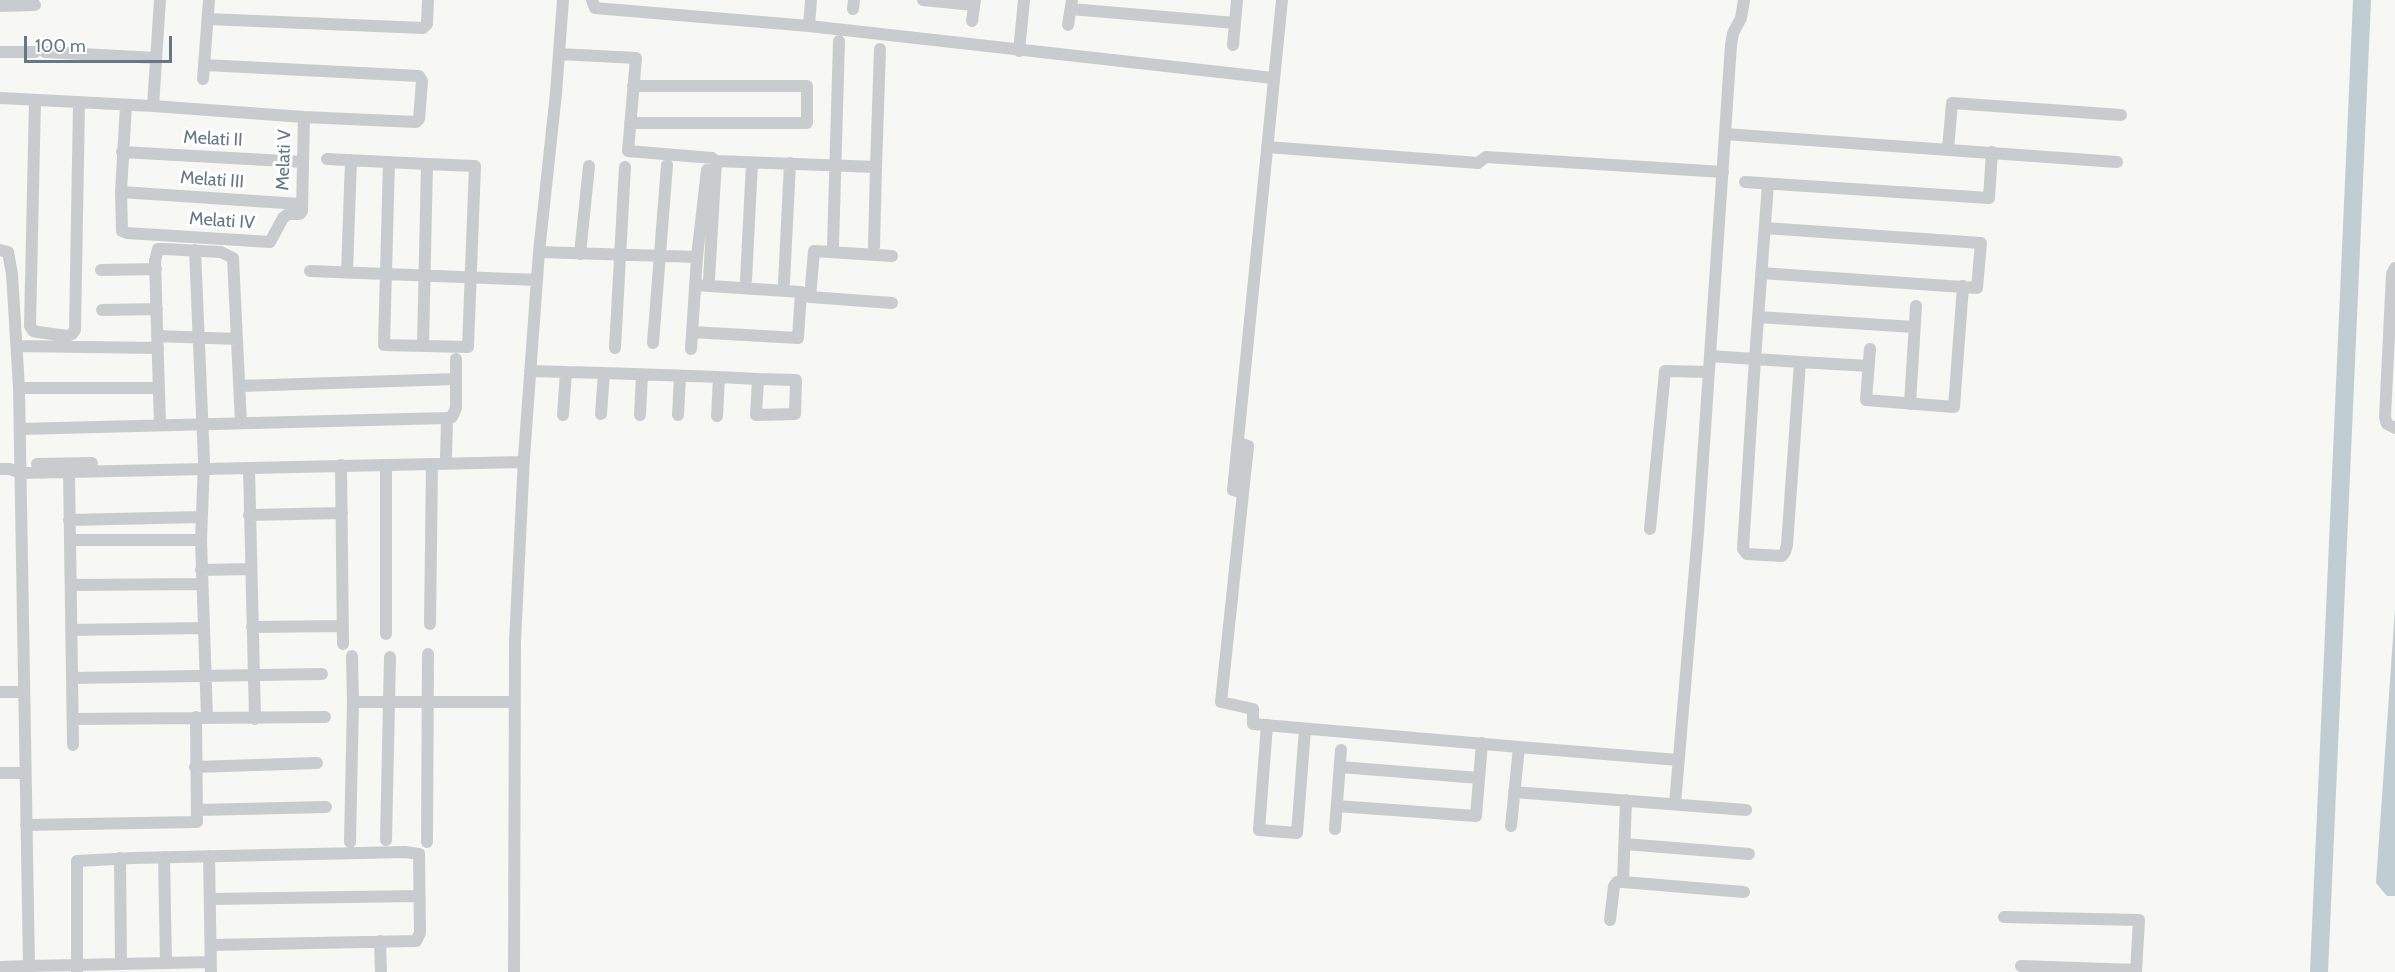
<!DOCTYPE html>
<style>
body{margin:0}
#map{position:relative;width:2395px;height:972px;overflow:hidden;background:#f7f7f3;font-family:Cabin,sans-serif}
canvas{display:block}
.scale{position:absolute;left:24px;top:36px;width:148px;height:27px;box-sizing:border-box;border:3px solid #637888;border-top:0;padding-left:8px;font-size:18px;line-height:21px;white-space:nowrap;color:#637888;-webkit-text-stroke:4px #fff;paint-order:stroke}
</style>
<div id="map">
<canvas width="2395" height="972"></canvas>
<div class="scale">100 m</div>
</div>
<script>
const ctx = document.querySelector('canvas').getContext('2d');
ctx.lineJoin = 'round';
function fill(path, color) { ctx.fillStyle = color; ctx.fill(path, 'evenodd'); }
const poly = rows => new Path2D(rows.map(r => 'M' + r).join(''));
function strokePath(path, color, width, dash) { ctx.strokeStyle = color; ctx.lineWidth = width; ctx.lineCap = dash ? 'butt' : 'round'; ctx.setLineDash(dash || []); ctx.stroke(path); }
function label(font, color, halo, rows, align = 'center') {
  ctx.font = font + ' Cabin,sans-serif'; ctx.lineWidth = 6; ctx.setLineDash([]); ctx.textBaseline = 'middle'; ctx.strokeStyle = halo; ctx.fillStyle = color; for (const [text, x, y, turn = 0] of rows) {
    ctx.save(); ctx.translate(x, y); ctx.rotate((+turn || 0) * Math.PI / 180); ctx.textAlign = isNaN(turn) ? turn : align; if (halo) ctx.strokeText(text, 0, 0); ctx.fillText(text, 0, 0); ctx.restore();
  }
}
const water = poly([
 [2395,609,2395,896,2387,896,2376,883]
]);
const river = poly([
 [2319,972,2362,0]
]);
const minor = poly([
 [592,0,595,8,809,26,1273,78],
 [923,0,974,5],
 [1282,0,1233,490,1243,493,1221,702,1253,709,1253,724,1519,747],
 [0,6,35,5],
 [853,9,854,0],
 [1071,9,1235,23],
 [208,19,423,28,427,24,428,0],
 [972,21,975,0],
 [1068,25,1072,0],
 [809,26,811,0],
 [1233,45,1237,0],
 [1019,51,1024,0],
 [0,52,35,52],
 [45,52,156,58],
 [559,54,636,58,628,151,712,158,716,161,876,167,880,49],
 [203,79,209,0],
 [0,98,153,106,304,117,416,122,419,119,422,81,419,76,205,65],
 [35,100,30,326,33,331,38,332,67,336,72,334,75,330,79,103],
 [126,105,121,192,122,231,127,233,270,242,283,218,288,214,300,214,302,211,304,117],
 [153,106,160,0],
 [630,123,807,123,807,86,633,86],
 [1725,134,2117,162],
 [1267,147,1478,163,1486,157,1723,172],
 [1948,149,1952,103,2121,115],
 [122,152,303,162],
 [327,159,427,164,475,166,468,347,384,345,389,162],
 [1745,182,1989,198,1992,152],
 [121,192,300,204],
 [833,246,839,41],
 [874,247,876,167],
 [0,250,8,252,12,274,19,388,29,966,0,967],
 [195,250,204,461,201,540,207,717],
 [539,252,697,257,707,170],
 [580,254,589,166],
 [2395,268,2392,274,2385,417,2387,424,2395,428],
 [101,270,156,269],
 [310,271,537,280],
 [347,272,351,160],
 [1761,273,1977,288,1981,243,1765,228],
 [709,279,716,161],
 [746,280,752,163],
 [784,283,790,163],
 [892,303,810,297,814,251,892,256],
 [102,310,157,309],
 [1758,317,1914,327],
 [692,332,798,338,801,292,695,285],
 [157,336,237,339],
 [653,343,667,165],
 [423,345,427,164],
 [17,346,158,348],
 [615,348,625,167],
 [691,349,697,257],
 [1870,349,1866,400,1954,407,1963,286],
 [1710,356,1755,359,1743,549,1747,554,1782,556,1785,552,1787,545,1800,362,1755,359,1768,184],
 [1800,362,1869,366],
 [530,371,566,372,604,373,719,377,758,379,796,380,795,414,756,415,758,379],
 [240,386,456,379],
 [19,388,159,388],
 [1910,404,1916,306],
 [601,414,604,373],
 [563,415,566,372],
 [640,415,642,375],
 [678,415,680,376],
 [717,416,719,377],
 [160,425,155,261,158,249,165,249,221,252,233,258,241,423],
 [20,429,447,418,452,417,456,408,456,359],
 [1238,443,1248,446,1243,493],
 [446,457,447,418],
 [37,464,92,463],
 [341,465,343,644],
 [386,465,386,634],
 [249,468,255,719],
 [0,469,10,469,20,473,69,472,524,462],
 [69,472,73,745],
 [249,515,342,513],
 [69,520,201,517],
 [1650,529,1665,371,1709,372],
 [70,540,201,540],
 [201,570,250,569],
 [71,585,202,584],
 [430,624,432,464],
 [252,627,342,626],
 [71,630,204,628],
 [352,656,353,702],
 [73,678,322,674],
 [0,692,23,692],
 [73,719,325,717],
 [1267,725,1259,830,1297,833,1305,729],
 [195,767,317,763],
 [1340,767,1479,778],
 [0,773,24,773],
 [1514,792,1746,810],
 [1675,804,1698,533,1731,45,1733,33,1741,18,1744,0],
 [1337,806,1476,816,1482,743],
 [197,810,326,807],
 [26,825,197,822,196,717],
 [1511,826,1519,747,1678,760],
 [1335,829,1341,750],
 [386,840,390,657],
 [350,842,353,702,515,702],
 [427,842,428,654],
 [1625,844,1749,854],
 [209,856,211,972],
 [164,857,166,963],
 [120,858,121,963],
 [1623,882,1744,892],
 [210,899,419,896],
 [2004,917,2139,920,2136,972],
 [1610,920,1614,886,1617,882,1623,882,1626,800],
 [380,941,381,972],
 [2021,966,2136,970],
 [29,971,29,966,211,962],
 [77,972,77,861,133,858,405,852,419,854,420,933,416,941,211,945],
 [514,972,515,642,524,457,539,252,556,93,563,0]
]);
const streetNames = [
 ["Melati II",213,139,3],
 ["Melati V",284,160,-88],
 ["Melati III",212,180,4],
 ["Melati IV",222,221,4]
];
fill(water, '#c0cdd2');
strokePath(river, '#c0cdd2', 18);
strokePath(minor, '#c9cccf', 12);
label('18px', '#637888', '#fff', streetNames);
</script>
